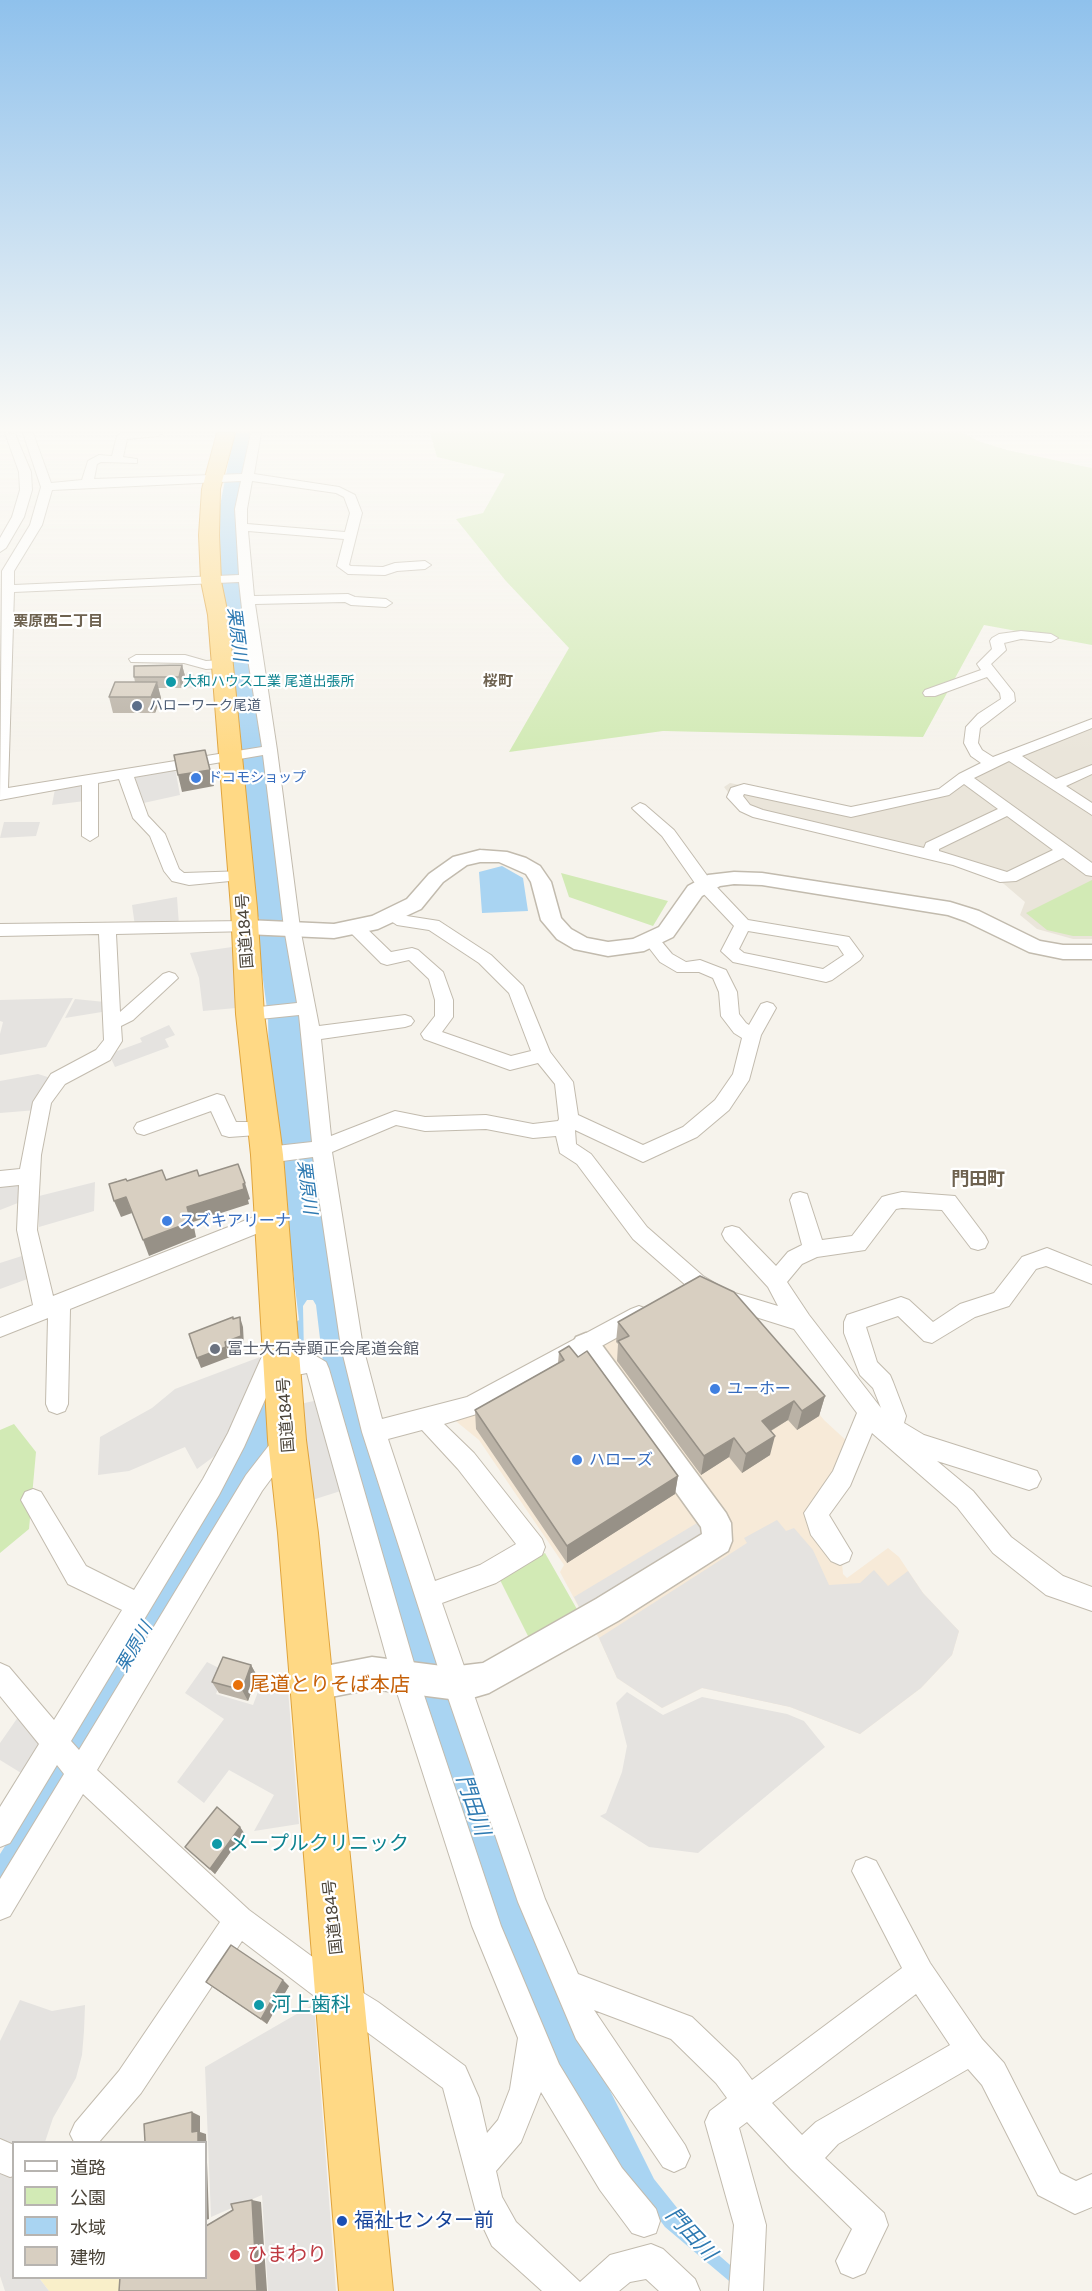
<!DOCTYPE html>
<meta charset="utf-8">
<style>
body{margin:0}
#map{position:relative;width:1092px;height:2291px;overflow:hidden;background:#f6f3ec;font-family:"Golos Text","Noto Sans JP",sans-serif}
canvas{display:block}
.legend{position:absolute;left:12px;top:2141px;width:195px;height:138px;box-sizing:border-box;background:#fff;border:2px solid #b7b4b0;margin:0;padding:8px 10px;list-style:none;font-size:18px;color:#4b4439}
.legend li{display:flex;align-items:center;gap:12px;height:30px}
.legend b{width:30px;border:2px solid #b7b4b0}
</style>
<div id="map">
<canvas width="1092" height="2291"></canvas>
<ul class="legend">
<li><b style="height:8px;background:#fff"></b>道路</li>
<li><b style="height:16px;background:#d2eab5"></b>公園</li>
<li><b style="height:16px;background:#a9d4f2"></b>水域</li>
<li><b style="height:16px;background:#d8cfc1"></b>建物</li>
</ul>
</div>
<script>
const ctx = document.querySelector('canvas').getContext('2d');
ctx.lineJoin = 'round';
function fill(path, color) { ctx.fillStyle = color; ctx.fill(path, 'evenodd'); }
const poly = rows => new Path2D(rows.map(r => 'M' + r).join(''));
function strokePath(path, color, width, dash) { ctx.strokeStyle = color; ctx.lineWidth = width; ctx.lineCap = dash ? 'butt' : 'round'; ctx.setLineDash(dash || []); ctx.stroke(path); }
function label(font, color, halo, rows, align = 'center') {
  ctx.font = font + ' "Golos Text","Noto Sans JP",sans-serif'; ctx.lineWidth = 4.5; ctx.setLineDash([]); ctx.textBaseline = 'middle'; ctx.strokeStyle = halo; ctx.fillStyle = color; for (const [text, x, y, turn = 0] of rows) {
    ctx.save(); ctx.translate(x, y); ctx.rotate((+turn || 0) * Math.PI / 180); ctx.textAlign = isNaN(turn) ? turn : align; if (halo) ctx.strokeText(text, 0, 0); ctx.fillText(text, 0, 0); ctx.restore();
  }
}
const residential = poly([
 [1092,719,1092,939,1073,939,1037,929,1020,915,1025,902,1004,884,986,875,950,863,740,808,724,787,730,783,853,808,938,790]
]);
const commercial = poly([
 [661,1307,736,1312,824,1420,849,1443,812,1512,842,1563,843,1574,847,1578,888,1548,899,1557,923,1593,959,1631,952,1655,921,1688,860,1734,790,1707,702,1688,662,1708,617,1678,599,1638,583,1615,560,1572,564,1565,479,1440,452,1418]
]);
const green = poly([
 [430,433,963,433,978,441,1007,450,1092,468,1092,645,984,625,923,737,663,731,509,752,569,648,505,580,456,519,483,513,505,474,437,457],
 [561,873,668,901,653,926,569,897],
 [1092,880,1092,936,1073,936,1047,930,1026,913],
 [14,1424,36,1452,29,1529,0,1553,0,1430],
 [545,1553,578,1611,529,1638,497,1574]
]);
const sand = poly([
 [39,2278,130,2278,130,2291,49,2291]
]);
const parking = poly([
 [187,672,195,675,210,672,211,689,183,688],
 [175,768,180,795,139,804,128,777],
 [86,784,85,801,52,805,55,789],
 [4,822,40,822,36,836,0,838],
 [177,897,179,925,135,926,132,905],
 [232,947,236,1008,203,1011,199,978,190,953],
 [73,998,46,1047,0,1055,0,1034,3,1022,0,1021,0,1000],
 [75,999,105,1002,108,1011,65,1018],
 [169,1025,175,1035,165,1039,169,1047,115,1067,109,1054,142,1042,140,1038],
 [38,1074,54,1079,37,1110,0,1113,0,1081],
 [24,1181,23,1201,0,1210,0,1183],
 [95,1182,94,1211,39,1227,39,1196],
 [28,1254,33,1277,0,1289,0,1263],
 [260,1357,258,1367,224,1449,197,1469,185,1447,129,1471,98,1475,100,1437,152,1408,175,1389],
 [323,1399,347,1489,309,1501,300,1404],
 [777,1520,786,1531,794,1528,813,1550,829,1585,860,1583,874,1570,888,1586,908,1571,923,1593,959,1631,952,1655,921,1688,860,1734,790,1707,702,1688,662,1708,617,1678,599,1638,747,1543,744,1538],
 [697,1523,708,1538,583,1615,574,1597],
 [207,1662,225,1671,216,1694,253,1705,264,1676,288,1690,299,1824,254,1831,274,1795,229,1770,204,1803,177,1782,224,1719,185,1693],
 [627,1692,663,1715,702,1697,787,1714,804,1721,825,1747,698,1853,649,1847,600,1816,606,1813,622,1772,627,1746,616,1703],
 [23,1710,48,1740,26,1776,0,1760,0,1743],
 [20,2000,52,2011,85,2005,84,2031,82,2055,76,2078,53,2118,45,2142,14,2142,13,2153,0,2145,0,2041],
 [314,2004,336,2291,268,2291,262,2195,211,2217,205,2067],
 [13,2154,14,2278,39,2278,49,2291,5,2291,0,2276,0,2172]
]);
const water = poly([
 [234,433,250,433,238,501,262,750,296,987,312,1144,355,1379,559,1988,654,2179,706,2244,760,2291,741,2291,665,2227,633,2184,618,2172,542,2039,448,1782,324,1372,316,1305,313,1300,307,1300,303,1306,304,1355,299,1353,268,1448,0,1886,0,1854,59,1760,264,1404,296,1322,299,1320,269,1074,268,1016,258,943,259,918,256,912,221,582,218,535,219,511],
 [502,866,523,878,528,911,482,913,479,872]
]);
const minor = poly([
 [5,433,15,434,31,472,32,490,24,517,6,548,0,552,0,538,12,517,20,490,19,472,5,433],
 [23,433,33,433,51,483,82,480,88,461,99,455,112,456,117,436,121,433,163,433,158,436,127,439,123,457,137,459,137,463,101,462,97,464,94,479,242,474,251,433,261,433,254,474,339,487,355,495,362,513,349,565,351,566,383,567,395,563,425,561,431,565,425,569,397,571,385,575,348,574,337,566,344,539,248,531,254,596,348,594,355,597,386,599,392,603,386,607,351,605,345,602,255,604,277,750,300,928,319,1026,405,1015,411,1017,414,1021,411,1025,405,1027,321,1039,331,1136,395,1111,425,1117,486,1115,533,1124,558,1121,559,1119,555,1084,538,1063,510,1070,424,1039,421,1034,435,1016,435,1000,429,979,409,960,387,965,381,963,350,932,348,928,350,924,362,924,391,952,412,948,418,950,443,972,453,1000,453,1017,442,1032,511,1056,531,1051,509,993,479,963,429,930,397,925,388,919,386,915,388,911,394,910,407,916,439,921,491,955,523,986,550,1052,573,1082,578,1115,643,1145,683,1127,715,1100,733,1074,742,1038,734,1033,721,1016,719,992,713,978,699,972,677,972,660,962,643,940,645,936,651,934,657,936,672,954,686,962,700,960,726,970,737,992,739,1014,746,1023,749,1025,761,1004,767,1002,773,1004,776,1008,761,1035,749,1080,729,1110,697,1137,643,1162,575,1130,576,1144,591,1154,647,1227,703,1276,728,1291,778,1306,768,1287,725,1240,722,1234,725,1228,732,1226,739,1228,776,1266,788,1252,802,1245,790,1200,793,1194,800,1192,807,1194,822,1240,852,1236,882,1197,889,1195,902,1192,955,1196,985,1236,988,1242,985,1248,978,1250,971,1248,942,1210,902,1208,896,1209,865,1250,817,1257,802,1264,787,1282,809,1315,881,1408,873,1388,860,1375,844,1333,844,1322,847,1315,901,1297,909,1300,933,1322,960,1304,994,1293,1022,1257,1047,1248,1092,1266,1092,1284,1046,1266,1036,1269,1009,1306,975,1317,932,1343,924,1341,898,1316,866,1327,877,1362,890,1375,893,1382,906,1416,904,1423,924,1435,1037,1471,1041,1479,1037,1487,1029,1490,937,1461,973,1491,1011,1537,1063,1576,1092,1587,1092,1611,1046,1595,993,1553,957,1507,872,1433,850,1486,829,1515,852,1553,849,1561,840,1565,831,1561,811,1535,804,1513,833,1471,857,1413,794,1329,714,1304,689,1288,633,1239,577,1164,560,1153,556,1136,533,1138,486,1129,425,1131,396,1125,332,1152,363,1347,382,1419,467,1397,631,1309,639,1306,647,1309,650,1315,647,1321,480,1413,444,1424,474,1453,542,1539,545,1547,542,1555,496,1583,442,1603,545,1899,578,1974,692,2017,738,2061,752,2080,902,1968,852,1871,856,1861,866,1857,876,1861,930,1963,982,2039,1004,2063,1060,2173,1076,2181,1092,2174,1092,2207,1075,2214,1038,2195,982,2085,968,2069,838,2144,825,2158,884,2213,888,2225,865,2273,853,2278,841,2273,836,2261,852,2229,791,2169,747,2122,739,2128,766,2225,763,2291,729,2291,734,2225,705,2122,710,2111,727,2098,716,2083,671,2039,594,2010,685,2145,690,2156,685,2167,674,2172,663,2167,576,2039,518,1902,443,1683,362,1432,341,1347,313,1157,267,1163,260,1160,257,1155,260,1150,267,1147,312,1142,299,1015,250,1020,244,1018,241,1014,244,1010,250,1008,297,1003,284,928,263,755,134,777,148,816,165,834,179,869,184,873,246,871,248,875,246,879,240,880,189,885,172,881,164,871,150,836,133,818,119,779,98,783,98,836,90,841,82,836,82,785,0,800,2,571,30,525,41,487,23,433],
 [241,481,235,509,239,575,14,585,14,571,42,525,52,490,241,481],
 [252,481,336,493,344,497,350,513,345,532,247,524,247,509,252,481],
 [239,582,247,653,262,747,8,788,14,592,239,582],
 [422,1430,458,1469,516,1544,480,1565,435,1581,388,1439,422,1430],
 [916,1994,950,2045,816,2122,802,2135,772,2103,916,1994],
 [1021,631,1051,634,1058,638,1051,642,1021,639,1004,643,1006,650,991,664,1014,693,1015,701,980,728,978,743,982,750,993,757,1092,719,1092,728,1022,756,1056,779,1092,765,1092,774,1066,786,1092,803,1092,815,1009,761,974,778,1092,863,1092,876,1086,875,1063,858,1016,881,1000,882,953,865,753,817,740,811,727,797,731,788,744,784,851,807,939,789,959,774,981,763,971,756,964,743,966,727,978,714,1001,699,1000,693,987,677,935,696,925,696,923,693,925,690,981,670,977,664,992,649,990,641,992,638,999,634,1021,631],
 [964,784,998,809,926,843,924,848,763,810,750,805,743,796,744,794,851,817,949,795,964,784],
 [1007,816,1053,850,1007,872,939,851,939,849,1007,816],
 [136,655,185,655,206,661,220,660,227,664,220,668,206,669,184,663,131,662,129,659,136,655],
 [640,803,645,805,674,830,711,881,748,920,849,937,863,956,860,960,832,980,826,982,733,962,721,951,734,926,699,889,662,836,635,811,632,808,640,803],
 [748,931,838,946,844,955,823,969,744,953,739,949,748,931],
 [246,921,252,923,254,927,252,931,116,934,120,1012,163,974,169,972,175,974,178,978,133,1020,121,1026,122,1041,110,1060,65,1084,51,1103,41,1155,37,1230,53,1296,264,1213,271,1211,278,1213,281,1219,278,1225,70,1309,68,1404,65,1411,57,1414,49,1411,46,1404,48,1318,0,1337,0,1318,33,1305,17,1230,19,1185,0,1187,0,1171,20,1169,33,1102,51,1074,96,1050,104,1040,99,934,0,936,0,924,246,921],
 [217,1094,224,1096,236,1122,264,1122,271,1124,274,1129,271,1134,229,1137,222,1135,211,1111,144,1135,137,1133,134,1128,137,1123,217,1094],
 [275,1342,283,1345,286,1352,283,1358,311,1353,326,1362,329,1369,418,1677,501,1926,559,2064,622,2168,656,2209,660,2221,656,2233,644,2237,632,2233,600,2190,541,2092,521,2142,496,2171,502,2197,516,2222,580,2282,610,2255,651,2244,663,2249,695,2279,700,2291,659,2291,646,2279,630,2282,619,2291,542,2291,492,2246,476,2212,443,2088,356,2024,330,2008,242,1941,141,2093,99,2142,74,2142,70,2134,75,2123,119,2071,220,1922,83,1794,10,1916,0,1920,0,1879,64,1774,57,1765,10,1843,0,1847,0,1807,39,1744,0,1696,0,1663,9,1667,54,1720,122,1610,68,1584,21,1500,25,1492,33,1489,41,1492,86,1566,134,1590,203,1479,228,1433,267,1345,275,1342],
 [307,1373,392,1677,472,1926,518,2038,510,2089,498,2120,487,2133,479,2098,465,2066,378,2002,352,1986,249,1910,97,1770,262,1491,293,1449,297,1442,293,1435,285,1431,277,1435,246,1475,79,1750,71,1741,219,1495,244,1447,276,1375,282,1378,307,1373],
 [0,2139,14,2145,14,2176,10,2177,0,2173,0,2139]
]);
const tertiary = poly([
 [480,850,507,852,526,858,540,866,551,882,561,918,571,929,587,938,608,942,633,939,659,927,688,886,708,875,734,872,762,873,950,902,979,911,1040,941,1063,945,1092,945,1092,959,1063,959,1029,952,965,921,948,915,762,885,734,884,720,886,702,896,673,937,644,951,608,956,574,949,557,939,541,920,531,882,526,874,499,862,480,862,467,865,443,882,421,909,378,929,334,938,246,934,239,932,236,927,239,922,246,920,334,924,372,916,407,899,429,874,453,857,480,850],
 [586,1333,596,1337,726,1513,731,1523,732,1541,728,1551,618,1621,489,1693,472,1698,450,1699,372,1689,310,1701,299,1696,294,1685,299,1674,310,1669,372,1657,450,1667,483,1663,596,1599,702,1534,701,1527,576,1353,572,1345,576,1337,586,1333]
]);
const trunk = poly([
 [217,433,235,433,220,489,219,535,221,581,228,615,257,908,264,1014,283,1155,306,1440,318,1533,393,2291,339,2291,278,1533,268,1440,251,1155,236,1014,231,908,208,615,201,581,199,535,202,489,217,433]
]);
const wall = poly([
 [182,665,185,676,181,688,158,688,161,698,155,713,113,713,109,697,135,682,134,677],
 [618,1322,825,1396,819,1416,797,1430,788,1420,771,1431,770,1455,742,1473,729,1457,701,1475,617,1361,618,1344,616,1342],
 [559,1352,578,1357,678,1476,675,1494,567,1563,476,1429,475,1410,558,1363],
 [251,1665,257,1676,248,1701,219,1693,212,1682],
 [240,1827,244,1833,215,1874,190,1852,185,1847],
 [206,1982,289,1986,267,2024,214,1988]
]);
const shadedWall = poly([
 [182,665,185,676,181,688,179,677],
 [157,682,161,698,155,713,151,697],
 [210,770,214,786,182,792,178,775],
 [245,1183,250,1199,248,1200,249,1204,193,1222,196,1237,149,1256,143,1240,187,1207],
 [126,1197,132,1213,121,1217,114,1201],
 [240,1317,243,1327,244,1346,228,1352,225,1342],
 [226,1347,230,1357,201,1368,197,1358],
 [825,1396,819,1416,797,1430,802,1411],
 [794,1401,788,1420,757,1439,762,1421],
 [775,1436,770,1455,742,1473,746,1454],
 [734,1438,729,1457,701,1475,704,1456],
 [678,1476,675,1494,567,1563,567,1546],
 [251,1665,257,1676,248,1701,242,1690],
 [240,1827,244,1833,215,1874,210,1869],
 [283,1980,289,1986,267,2024,261,2019],
 [192,2112,200,2116,200,2132,206,2134,209,2219,206,2220,206,2142,198,2142,192,2132],
 [252,2200,261,2202,267,2291,257,2291]
]);
const building = poly([
 [182,665,179,677,134,677,134,666,182,665],
 [115,682,157,682,151,697,109,697,115,682],
 [205,750,210,770,178,775,174,755,205,750],
 [238,1164,245,1183,243,1184,244,1189,187,1207,191,1222,143,1240,126,1197,114,1201,109,1184,126,1179,127,1181,162,1170,166,1180,197,1170,199,1176,238,1164],
 [700,1276,734,1292,825,1396,802,1411,794,1401,762,1421,775,1436,746,1454,734,1438,704,1456,618,1341,629,1336,618,1322,700,1276],
 [233,1317,233,1319,240,1317,241,1336,225,1342,226,1347,197,1358,189,1334,233,1317],
 [569,1346,578,1357,587,1351,678,1476,567,1546,475,1410,564,1360,559,1352,569,1346],
 [223,1657,251,1665,242,1690,212,1682,223,1657],
 [217,1807,240,1827,210,1869,185,1847,217,1807],
 [231,1945,283,1980,261,2019,206,1982,231,1945],
 [192,2112,192,2132,198,2131,198,2142,145,2142,144,2124,192,2112],
 [252,2200,257,2291,119,2291,120,2277,206,2277,206,2226,233,2210,231,2204,252,2200]
]);
const markers = [
 [171,682,6,"#0f9aa8"],
 [137,706,6,"#5c6f8a"],
 [196,778,6,"#3f7fe0"],
 [167,1221,6,"#3f7fe0"],
 [215,1349,6,"#6b7280"],
 [715,1389,6,"#3f7fe0"],
 [577,1460,6,"#3f7fe0"],
 [238,1685,6,"#e8710a"],
 [217,1844,6,"#0f9aa8"],
 [259,2005,6,"#0f9aa8"],
 [342,2221,6,"#1a4fb4"],
 [235,2255,6,"#e0444e"]
];
const farCulturenames = [
 ["大和ハウス工業 尾道出張所",183,682]
];
const farServicenames = [
 ["ハローワーク尾道",149,706]
];
const farShopnames = [
 ["ドコモショップ",208,778]
];
const farNeighbourhoodnames = [
 ["栗原西二丁目",58,621],
 ["桜町",498,681]
];
const streetNames = [
 ["国道184号",245,931,-94],
 ["国道184号",286,1415,-94],
 ["国道184号",333,1917,-96]
];
const shopNames = [
 ["スズキアリーナ",179,1221],
 ["ユーホー",727,1389],
 ["ハローズ",589,1460]
];
const worshipNames = [
 ["冨士大石寺顕正会尾道会館",227,1349]
];
const waterNames = [
 ["栗原川",237,634,83],
 ["栗原川",307,1187,83],
 ["栗原川",134,1647,-60]
];
const neighbourhoodNames = [
 ["門田町",978,1179]
];
const nearFoodnames = [
 ["尾道とりそば本店",250,1685]
];
const nearCulturenames = [
 ["メープルクリニック",229,1844],
 ["河上歯科",271,2005]
];
const nearTransitnames = [
 ["福祉センター前",354,2221]
];
const nearHealthnames = [
 ["ひまわり",247,2255]
];
const nearWaternames = [
 ["門田川",473,1805,71],
 ["門田川",691,2234,47]
];
fill(residential, '#eae5da');
fill(commercial, '#f7ead8');
fill(green, '#d2eab5');
fill(sand, '#f9efc9');
fill(parking, '#e5e3e0');
fill(water, '#a9d4f2');
strokePath(minor, '#c2bbae', 2);
strokePath(tertiary, '#c2bbae', 3);
strokePath(trunk, '#e0a43c', 2);
fill(minor, '#fff');
fill(tertiary, '#fff');
fill(trunk, '#ffd985');
fill(wall, '#bab2a6');
fill(shadedWall, '#979187');
fill(building, '#d8cfc1');
strokePath(building, '#979187', 1.5);
const sky = ctx.createLinearGradient(0, 0, 0, 754);
sky.addColorStop(0, '#8fc1ec');
sky.addColorStop(0.57, '#fbfaf6');
sky.addColorStop(1, '#fbfaf600');
ctx.fillStyle = sky;
ctx.fillRect(0, 0, 1092, 754);
for (const [x, y, r, color] of markers) { const dot = new Path2D(); dot.arc(x, y, r, 0, 2 * Math.PI); ctx.fillStyle = color; ctx.fill(dot); strokePath(dot, '#fff', 2); }
label('14px', '#0d838f', '#fff', farCulturenames, 'left');
label('14px', '#4e5e75', '#fff', farServicenames, 'left');
label('14px', '#366cbe', '#fff', farShopnames, 'left');
label('bold 15px', '#6e6250', '#fff', farNeighbourhoodnames);
label('16px', '#4b4439', '#fff', streetNames);
label('16px', '#366cbe', '#fff', shopNames, 'left');
label('16px', '#5b616d', '#fff', worshipNames, 'left');
label('italic 18px', '#2e7ab2', '#fff', waterNames);
label('bold 18px', '#6e6250', '#fff', neighbourhoodNames);
label('20px', '#c56008', '#fff', nearFoodnames, 'left');
label('20px', '#0d838f', '#fff', nearCulturenames, 'left');
label('20px', '#164399', '#fff', nearTransitnames, 'left');
label('20px', '#be3a42', '#fff', nearHealthnames, 'left');
label('italic 21px', '#2e7ab2', '#fff', nearWaternames);
</script>
